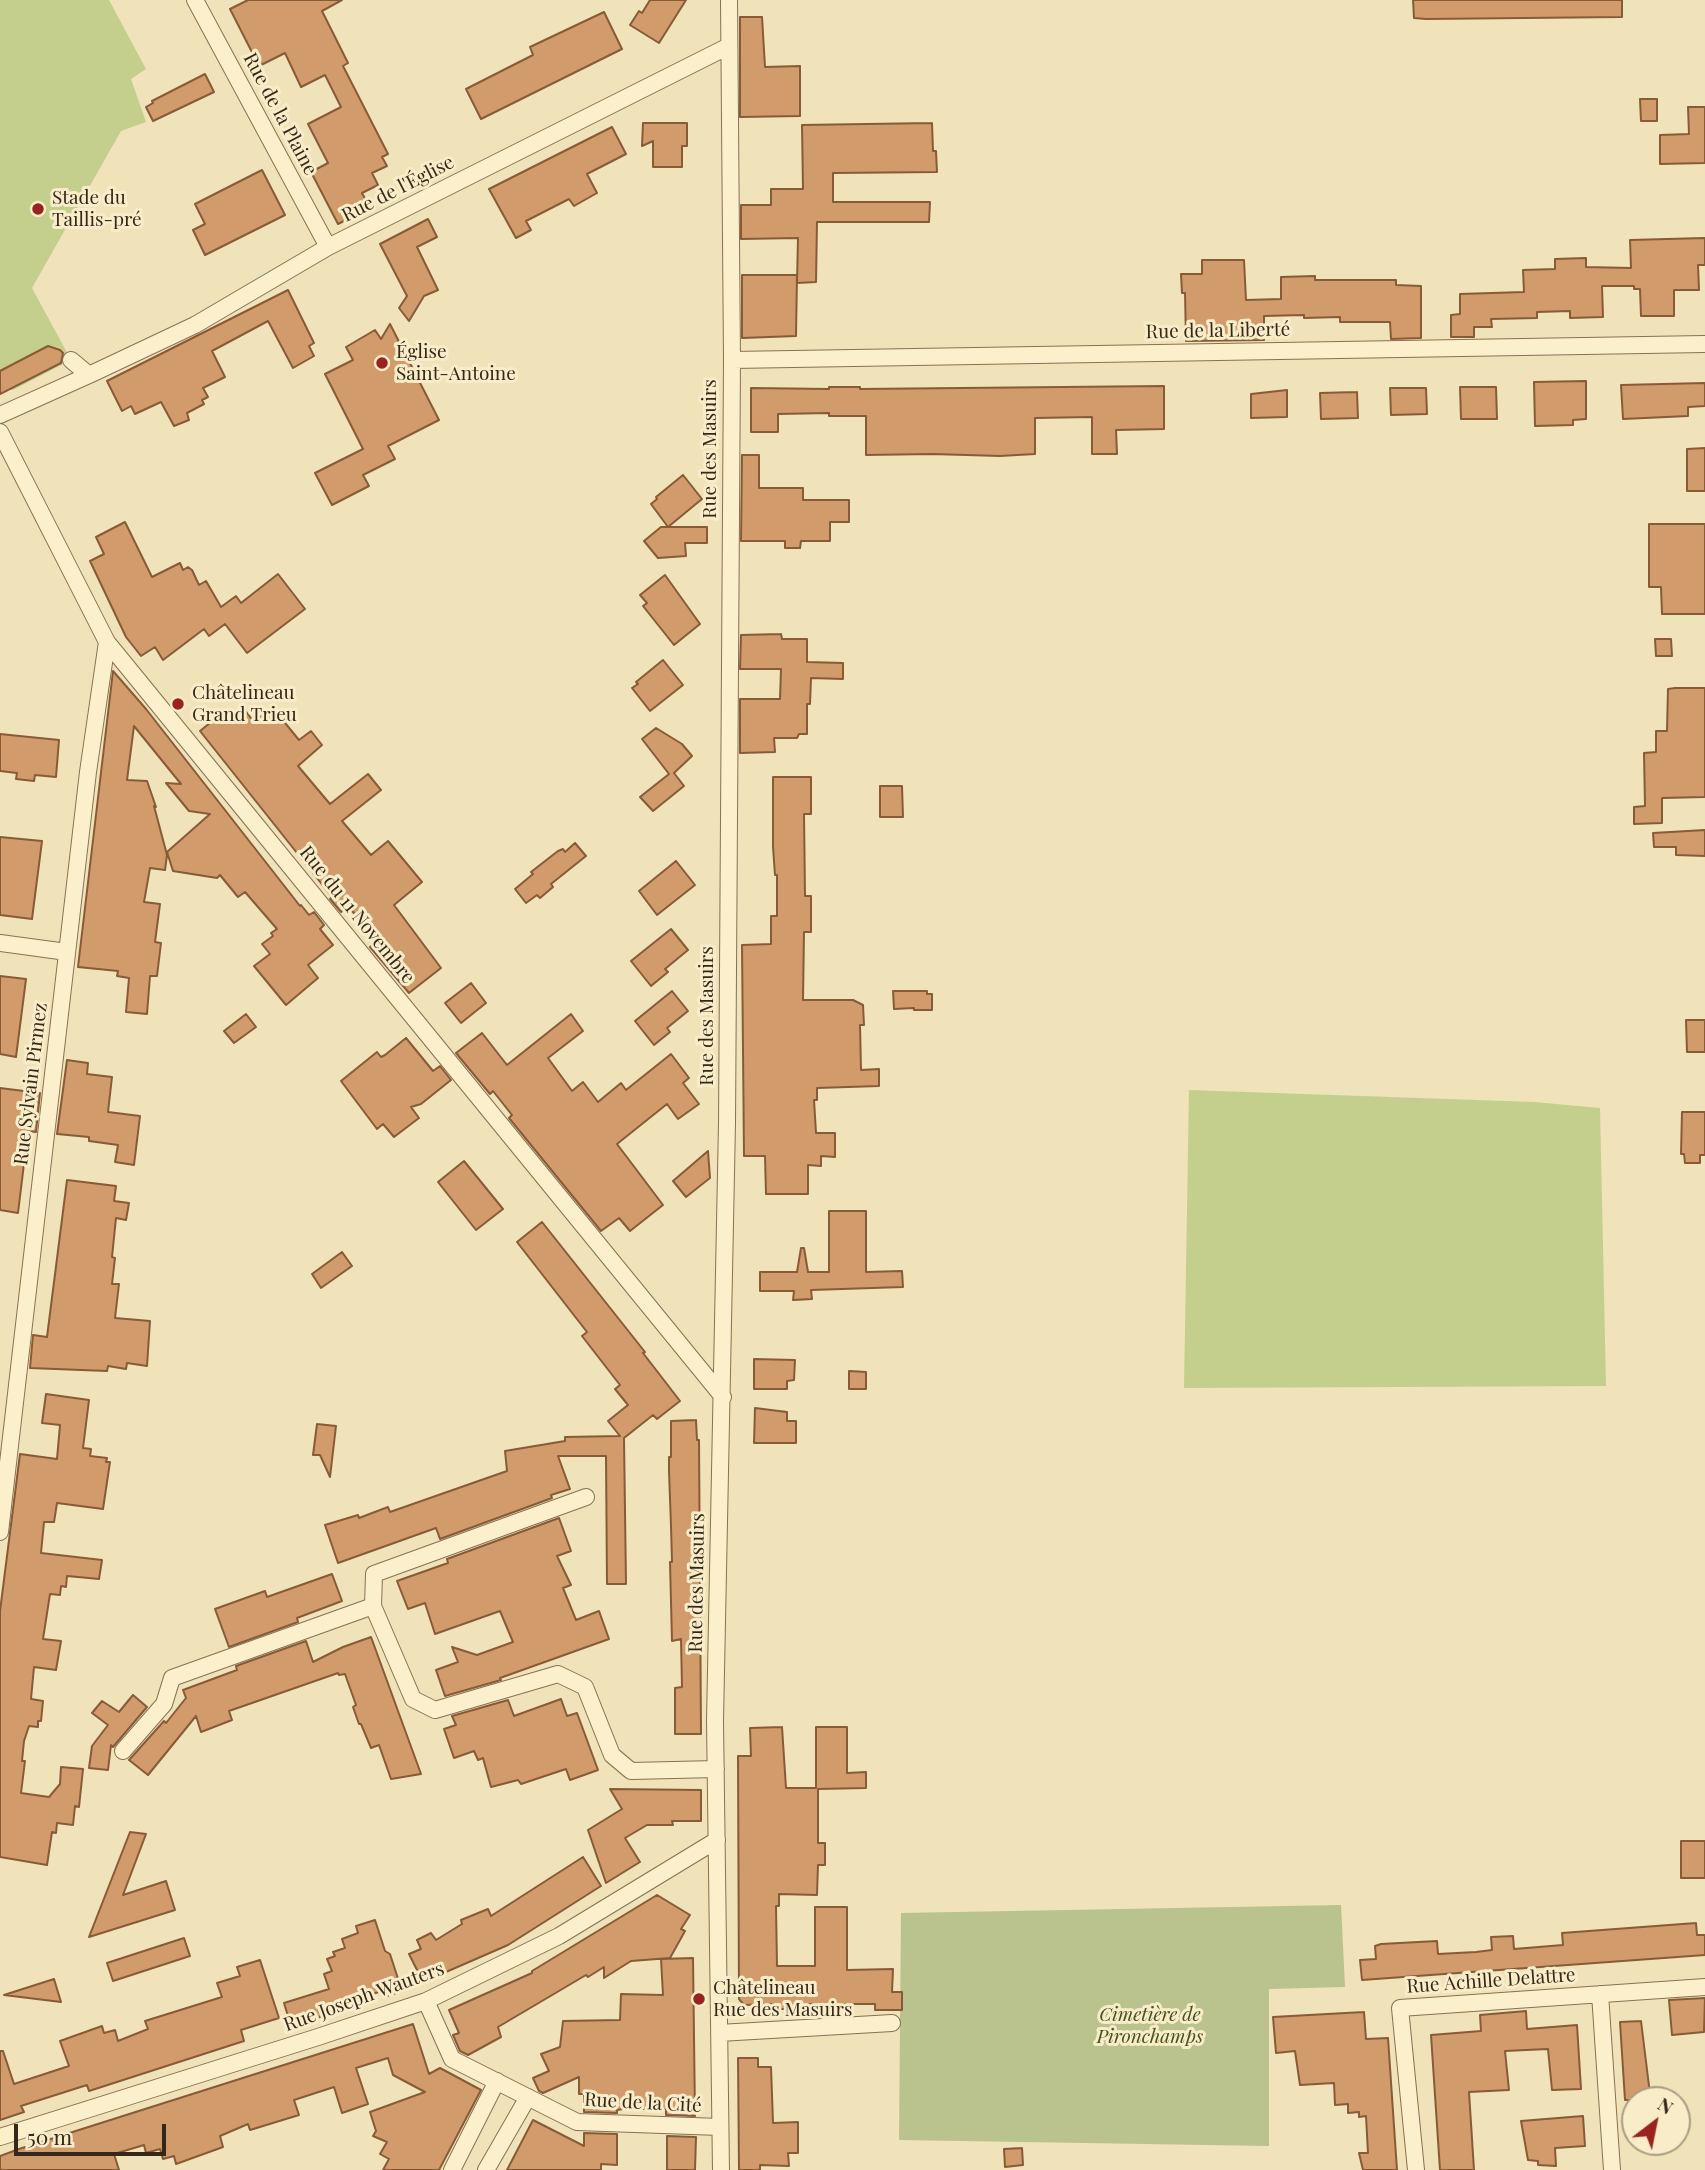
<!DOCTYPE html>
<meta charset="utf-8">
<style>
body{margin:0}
#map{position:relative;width:1705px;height:2170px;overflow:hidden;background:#f0e2b9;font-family:"Playfair Display",serif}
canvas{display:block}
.north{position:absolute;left:1621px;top:2086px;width:70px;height:70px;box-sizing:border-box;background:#f8ecc9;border:2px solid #aa9e83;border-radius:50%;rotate:32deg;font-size:19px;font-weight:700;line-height:28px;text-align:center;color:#352819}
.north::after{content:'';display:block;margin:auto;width:24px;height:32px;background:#9b231f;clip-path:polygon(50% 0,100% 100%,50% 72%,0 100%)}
.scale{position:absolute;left:14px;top:2124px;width:152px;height:32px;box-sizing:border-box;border:4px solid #352819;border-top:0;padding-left:9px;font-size:21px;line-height:24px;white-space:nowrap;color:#352819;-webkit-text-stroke:5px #f8ecc9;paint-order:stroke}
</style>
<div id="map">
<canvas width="1705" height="2170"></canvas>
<div class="north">N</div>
<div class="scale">50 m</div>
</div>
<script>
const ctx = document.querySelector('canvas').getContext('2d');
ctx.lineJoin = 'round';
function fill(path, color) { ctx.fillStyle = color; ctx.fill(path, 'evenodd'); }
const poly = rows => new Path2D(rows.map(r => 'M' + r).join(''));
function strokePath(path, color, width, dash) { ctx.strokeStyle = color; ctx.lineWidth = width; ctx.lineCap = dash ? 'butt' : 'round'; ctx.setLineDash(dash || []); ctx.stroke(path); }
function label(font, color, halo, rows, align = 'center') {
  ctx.font = font + ' "Playfair Display",serif'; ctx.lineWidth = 6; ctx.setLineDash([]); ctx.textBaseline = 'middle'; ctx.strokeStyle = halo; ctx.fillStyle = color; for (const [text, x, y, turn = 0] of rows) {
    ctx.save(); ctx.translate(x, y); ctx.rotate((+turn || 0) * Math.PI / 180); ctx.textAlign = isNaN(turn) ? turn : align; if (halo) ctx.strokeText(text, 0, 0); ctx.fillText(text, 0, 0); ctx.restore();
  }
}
const green = poly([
 [0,0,109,0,146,69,131,79,146,122,121,131,32,288,71,360,13,390,0,390],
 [1189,1090,1534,1102,1600,1108,1606,1386,1184,1388]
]);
const cemetery = poly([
 [1341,1905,1345,1987,1269,1989,1269,2146,899,2140,901,1913]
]);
const building = poly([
 [248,0,342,0,322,11,348,63,343,66,388,154,382,157,387,166,372,173,378,185,362,193,370,208,338,224,311,172,328,163,308,124,341,107,325,75,301,87,285,53,259,66,230,9,248,0],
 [650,0,686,0,659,43,630,25,639,11,642,13,650,0],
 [1413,0,1622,0,1622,17,1426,19,1414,18,1413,0],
 [604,12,622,49,481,119,466,89,533,55,530,47,604,12],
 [740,17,762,17,765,67,800,66,800,116,740,117,740,17],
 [205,74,214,92,153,121,146,107,153,103,152,101,205,74],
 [1640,99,1657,99,1657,121,1641,121,1640,99],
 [1688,107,1705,107,1705,163,1660,164,1660,135,1689,134,1688,107],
 [643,123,687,123,687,146,682,146,682,167,653,167,653,141,642,146,643,123],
 [932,123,933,151,936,151,937,172,833,173,833,202,930,202,929,222,817,222,816,282,797,283,798,238,741,239,741,205,771,205,771,189,803,189,802,125,932,123],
 [612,127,626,154,587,174,597,193,574,206,569,199,526,221,531,230,516,238,489,189,612,127],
 [262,170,285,215,205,255,193,230,205,224,195,204,262,170],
 [428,219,437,237,417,247,438,290,424,296,409,321,399,308,407,296,380,244,428,219],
 [1705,238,1705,265,1698,265,1699,290,1674,290,1674,316,1641,316,1640,289,1634,289,1634,286,1602,286,1603,317,1570,318,1570,311,1537,312,1537,318,1491,319,1492,327,1474,327,1474,337,1451,337,1451,315,1460,314,1460,294,1524,292,1523,270,1555,269,1555,259,1586,258,1586,267,1631,268,1630,240,1705,238],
 [1202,260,1244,260,1246,300,1281,299,1281,277,1315,276,1315,280,1396,280,1396,285,1421,286,1421,338,1391,339,1390,322,1340,322,1340,317,1304,318,1304,315,1264,316,1264,340,1186,341,1185,293,1182,293,1181,274,1202,274,1202,260],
 [742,275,797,275,796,336,742,338,742,275],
 [288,290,314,343,309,346,314,356,293,368,268,321,212,351,225,377,203,388,208,397,202,400,204,404,187,413,189,420,174,426,161,402,135,414,131,406,122,411,107,381,288,290],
 [390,324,439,420,388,446,395,459,363,475,369,486,332,505,315,473,363,449,325,374,353,360,346,347,375,330,381,339,390,324],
 [48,346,60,350,63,353,61,363,0,394,0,371,48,346],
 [1586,381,1586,419,1573,420,1573,425,1535,426,1534,382,1586,381],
 [1705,383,1705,406,1688,407,1688,416,1623,419,1621,385,1705,383],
 [1164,386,1164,429,1116,430,1117,454,1092,454,1092,417,1035,418,1035,454,1000,456,932,454,866,455,866,416,829,416,829,413,778,414,778,432,751,432,751,388,829,389,829,387,860,387,860,389,1164,386],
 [1460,387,1496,387,1497,419,1461,419,1460,387],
 [1390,388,1426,388,1427,414,1391,415,1390,388],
 [1287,390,1287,417,1251,418,1251,394,1287,390],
 [1357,392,1358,418,1321,419,1320,393,1357,392],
 [1705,448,1705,491,1687,491,1687,449,1705,448],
 [742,455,759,455,759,488,803,488,803,500,849,500,849,522,830,522,830,541,801,541,800,548,785,548,785,541,741,541,742,455],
 [683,475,702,499,668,527,707,527,707,543,685,543,686,556,658,558,644,541,661,527,668,527,651,504,657,499,656,497,683,475],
 [125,522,152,577,180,563,183,570,188,567,192,570,199,585,206,581,221,607,236,596,241,603,278,574,305,609,247,653,225,624,209,636,204,629,163,660,155,647,141,656,126,637,90,561,104,554,96,537,125,522],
 [1649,524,1705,524,1705,614,1662,614,1661,587,1649,587,1649,524],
 [665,575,700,624,674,645,643,606,647,603,640,595,665,575],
 [781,634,782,639,807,639,807,662,843,663,843,679,811,678,810,704,807,704,807,734,799,734,797,738,774,738,775,752,740,753,740,699,780,699,781,669,740,669,741,635,781,634],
 [1655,639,1671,639,1672,656,1656,656,1655,639],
 [663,660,683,685,650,711,632,688,638,684,636,682,663,660],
 [113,671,146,709,300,906,301,905,309,915,314,912,324,925,320,929,333,945,308,965,318,978,286,1005,254,966,270,954,262,944,273,936,271,933,277,929,245,892,238,897,220,875,217,878,173,871,167,852,210,814,189,811,166,783,181,784,134,726,127,780,147,781,156,807,154,806,167,855,165,870,150,868,144,902,160,904,155,942,161,943,157,976,150,976,147,1014,126,1012,129,978,117,976,118,971,78,967,113,671],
 [1675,688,1705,688,1705,797,1662,798,1662,823,1634,824,1634,807,1645,806,1644,753,1656,752,1656,731,1667,731,1668,689,1675,688],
 [272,707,299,740,311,731,322,745,298,766,330,804,368,774,381,790,342,821,371,855,388,841,422,882,394,905,441,968,409,993,370,947,377,941,348,906,341,912,330,899,332,897,200,731,226,710,232,718,244,709,254,722,272,707],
 [656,728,682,744,692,756,674,773,684,786,653,811,640,797,669,774,642,739,656,728],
 [0,734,59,740,56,777,35,775,34,781,16,779,17,773,0,771,0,734],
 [773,777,811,777,811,814,804,814,805,896,811,896,811,932,804,932,803,1000,853,1000,863,1005,864,1025,860,1025,861,1070,879,1069,879,1086,817,1088,817,1100,814,1100,816,1133,835,1133,835,1157,821,1156,821,1166,808,1165,808,1194,766,1194,765,1156,744,1156,742,945,771,944,771,916,777,916,777,875,775,875,773,847,773,777],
 [880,786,902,786,903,817,880,817,880,786],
 [1705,830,1705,856,1676,855,1676,847,1654,847,1653,833,1705,830],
 [0,837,42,841,32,919,0,915,0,837],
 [575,843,586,856,551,884,553,887,540,898,537,895,526,903,515,889,533,874,531,872,558,851,563,849,565,852,575,843],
 [676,861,695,885,657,915,639,891,676,861],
 [671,929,688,950,665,969,668,972,651,986,631,961,671,929],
 [0,976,26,979,16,1057,0,1054,0,976],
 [471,983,486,1003,461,1023,445,1003,471,983],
 [672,991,688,1011,667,1028,670,1032,654,1045,635,1021,672,991],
 [893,991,927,991,927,994,932,994,932,1010,914,1010,914,1008,894,1009,893,991],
 [246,1014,256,1027,234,1043,224,1031,246,1014],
 [571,1014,583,1031,548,1058,572,1091,583,1082,598,1102,621,1083,626,1090,671,1054,689,1078,683,1083,699,1104,678,1119,667,1104,617,1144,663,1205,630,1231,619,1218,601,1231,509,1118,512,1115,493,1091,490,1094,456,1053,482,1033,507,1065,571,1014],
 [1686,1020,1705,1020,1705,1052,1687,1052,1686,1020],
 [406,1038,433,1071,440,1066,451,1080,421,1104,411,1107,419,1118,394,1137,383,1124,377,1129,341,1081,377,1052,381,1057,385,1055,406,1038],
 [67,1060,88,1063,87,1074,112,1077,108,1112,140,1116,134,1165,115,1162,118,1145,89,1141,89,1137,57,1134,67,1060],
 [0,1088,40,1093,36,1132,28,1131,18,1213,0,1210,0,1088],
 [1682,1112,1705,1112,1705,1155,1700,1155,1700,1163,1685,1163,1684,1154,1681,1154,1682,1112],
 [708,1151,710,1178,686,1197,673,1181,708,1151],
 [464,1161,503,1209,476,1230,438,1182,464,1161],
 [67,1180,116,1186,114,1201,129,1203,126,1220,116,1218,112,1257,115,1258,112,1284,119,1284,115,1318,150,1321,147,1366,127,1363,126,1369,108,1366,107,1371,30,1368,33,1335,47,1337,67,1180],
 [829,1211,866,1211,866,1272,902,1271,903,1287,811,1290,812,1299,793,1300,794,1291,760,1291,760,1272,797,1272,801,1248,804,1248,808,1272,829,1272,829,1211],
 [542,1222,645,1352,643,1353,680,1401,657,1419,653,1415,624,1438,626,1584,607,1584,606,1456,558,1456,570,1489,551,1495,552,1498,440,1539,436,1528,338,1563,325,1525,358,1515,359,1518,388,1507,390,1512,507,1471,505,1451,565,1441,565,1437,620,1436,608,1421,628,1405,615,1389,620,1385,582,1336,587,1332,517,1242,542,1222],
 [342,1252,352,1266,321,1288,312,1274,342,1252],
 [754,1359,795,1360,794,1380,787,1381,787,1389,754,1389,754,1359],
 [849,1371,866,1372,866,1389,849,1389,849,1371],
 [46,1394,89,1400,83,1448,91,1449,90,1456,107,1458,106,1462,110,1462,103,1509,57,1503,54,1522,44,1522,41,1553,102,1560,99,1579,67,1576,66,1587,61,1586,60,1595,50,1594,43,1639,61,1641,56,1670,34,1667,31,1699,43,1701,41,1721,38,1721,38,1727,29,1726,24,1741,22,1761,25,1761,21,1793,49,1797,60,1784,61,1767,83,1769,79,1807,75,1806,73,1825,57,1823,56,1833,52,1832,47,1865,0,1857,0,1611,20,1454,57,1459,60,1425,42,1423,46,1394],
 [755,1408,787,1412,787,1421,796,1421,796,1443,754,1443,755,1408],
 [696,1420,697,1440,699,1440,701,1734,675,1734,675,1688,682,1687,681,1639,672,1641,670,1562,672,1562,671,1526,669,1471,669,1457,671,1457,671,1421,696,1420],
 [317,1424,336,1426,330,1477,320,1455,313,1455,317,1424],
 [559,1518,571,1551,557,1556,571,1585,563,1588,576,1620,599,1611,609,1639,500,1678,501,1680,445,1696,436,1670,458,1662,452,1647,477,1655,513,1642,500,1611,435,1634,425,1603,408,1609,397,1581,448,1563,447,1559,559,1518],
 [332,1574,342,1601,297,1618,298,1622,229,1647,215,1609,265,1591,267,1597,332,1574],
 [371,1637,421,1774,391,1779,379,1745,371,1748,361,1724,359,1724,353,1707,356,1705,345,1674,339,1675,338,1673,229,1711,232,1720,201,1732,196,1716,148,1775,129,1760,164,1721,166,1723,186,1698,183,1690,237,1670,236,1666,306,1641,313,1662,343,1647,371,1637],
 [133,1695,147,1707,113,1747,111,1745,108,1770,89,1768,92,1746,108,1725,92,1713,102,1701,119,1712,133,1695],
 [561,1699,567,1716,577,1713,598,1770,570,1780,566,1769,521,1784,518,1780,491,1787,483,1758,478,1760,474,1751,454,1758,444,1729,456,1725,452,1716,508,1700,514,1716,561,1699],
 [782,1727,786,1788,816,1788,816,1727,847,1727,847,1773,866,1772,866,1788,818,1789,818,1843,825,1843,825,1865,818,1865,817,1895,779,1894,779,1906,776,1906,777,1966,815,1966,815,1907,847,1907,847,1970,893,1969,892,1992,902,1992,902,2010,875,2010,875,2004,806,2004,806,2009,773,2009,774,2004,744,2005,739,1999,738,1756,751,1756,750,1728,782,1727],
 [610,1789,701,1790,701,1821,672,1821,673,1825,647,1825,625,1838,640,1862,606,1883,588,1830,622,1809,610,1789],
 [130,1832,146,1834,123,1895,166,1881,175,1910,89,1937,130,1832],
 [1681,1841,1705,1841,1705,1878,1681,1878,1681,1841],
 [583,1857,601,1886,508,1945,423,1982,409,1954,421,1949,417,1940,431,1933,436,1940,462,1924,461,1920,488,1909,491,1916,583,1857],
 [657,1895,690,1915,681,1929,685,1931,670,1958,631,1961,604,1978,604,1967,588,1977,586,1975,498,2027,501,2037,468,2055,460,2051,453,2035,459,2033,449,2010,532,1973,532,1971,657,1895],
 [375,1920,385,1951,390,1954,402,1991,387,1996,385,1990,360,1998,360,1996,324,2008,326,2015,291,2026,284,2003,329,1989,324,1974,332,1971,327,1959,335,1956,333,1952,345,1948,342,1939,358,1933,356,1926,375,1920],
 [1696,1923,1697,1935,1705,1935,1705,1955,1362,1980,1360,1960,1376,1959,1375,1946,1381,1944,1437,1941,1438,1954,1476,1952,1492,1950,1491,1937,1513,1936,1514,1949,1563,1945,1562,1933,1696,1923],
 [184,1938,190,1956,113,1981,107,1963,184,1938],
 [693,1958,695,2116,666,2115,666,2109,623,2109,617,2110,617,2113,584,2112,584,2094,579,2094,579,2077,543,2093,539,2091,533,2078,549,2071,541,2054,560,2047,563,2021,620,2020,621,1994,663,1995,661,1959,693,1958],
 [260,1960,279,2018,241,2030,244,2041,89,2091,87,2085,21,2106,24,2112,0,2120,0,2051,3,2051,14,2084,69,2066,60,2041,102,2026,104,2033,115,2030,118,2041,148,2029,145,2021,222,1997,217,1983,240,1976,237,1967,260,1960],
 [54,1979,61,2002,4,1995,54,1979],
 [1705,1998,1704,2032,1672,2035,1669,2000,1705,1998],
 [1526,2011,1527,2029,1577,2025,1581,2089,1552,2090,1548,2049,1505,2051,1509,2090,1469,2092,1474,2170,1440,2170,1431,2035,1481,2031,1480,2015,1526,2011],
 [1364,2012,1366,2039,1388,2038,1397,2170,1363,2170,1359,2153,1368,2153,1366,2116,1359,2117,1359,2112,1348,2113,1348,2104,1335,2105,1334,2083,1300,2085,1295,2051,1276,2053,1273,2017,1364,2012],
 [1641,2021,1650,2094,1646,2095,1646,2100,1625,2100,1620,2022,1641,2021],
 [413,2024,429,2074,440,2068,481,2090,439,2170,383,2170,389,2159,380,2154,387,2142,373,2136,376,2131,370,2112,425,2092,393,2075,388,2058,356,2068,368,2104,342,2113,334,2087,294,2100,299,2115,250,2130,248,2124,220,2136,223,2147,176,2164,174,2156,163,2159,160,2149,146,2153,144,2145,114,2154,119,2170,0,2170,0,2156,19,2149,413,2024],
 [738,2058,758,2058,758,2067,771,2067,773,2123,798,2122,798,2153,788,2153,789,2166,760,2165,760,2170,739,2170,738,2058],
 [1583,2116,1585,2146,1555,2148,1556,2166,1538,2165,1538,2161,1528,2160,1521,2121,1583,2116],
 [533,2120,584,2146,584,2133,617,2134,617,2165,601,2164,601,2170,507,2170,533,2120],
 [667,2136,696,2137,695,2170,667,2170,667,2136],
 [1022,2148,1023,2165,1005,2167,1004,2149,1022,2148]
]);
const minor = poly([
 [195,0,328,247],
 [71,360,89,375,195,325,328,247,729,46],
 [732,360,1705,344],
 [0,415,89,375],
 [0,432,107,642,723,1397],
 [0,943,67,952],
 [0,1532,88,772,107,642],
 [373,1606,413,1699,435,1710,558,1674,585,1687,612,1755,631,1771,716,1769],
 [123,1751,164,1704,172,1678,373,1606,374,1574,586,1497],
 [1600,1994,1612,2170],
 [426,2001,452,2059,577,2122,720,2127],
 [719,2033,892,2023],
 [0,2137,318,2037,426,2001,559,1936,717,1840],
 [452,2170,497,2081],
 [486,2170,528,2097],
 [721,2170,715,1721,727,1123,732,360,729,0],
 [1416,2170,1400,2008,1705,1987]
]);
const markers = [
 [38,209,7,"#9b231f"],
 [382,363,7,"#9b231f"],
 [178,704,7,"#9b231f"],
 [699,1999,7,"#9b231f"]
];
const streetNames = [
 ["Rue de la Plaine",280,114,62],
 ["Rue de l'Église",398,189,-27],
 ["Rue de la Liberté",1218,331,-1],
 ["Rue des Masuirs",710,449,-90],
 ["Rue du 11 Novembre",357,915,51],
 ["Rue des Masuirs",707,1016,-90],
 ["Rue Sylvain Pirmez",31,1084,-83],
 ["Rue des Masuirs",697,1583,-89],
 ["Rue Achille Delattre",1491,1981,-4],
 ["Rue Joseph Wauters",364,1997,-20],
 ["Rue de la Cité",643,2103,3]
];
const poiNames = [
 ["Stade du",52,198],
 ["Taillis-pré",52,220],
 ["Église",396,352],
 ["Saint-Antoine",396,374],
 ["Châtelineau",192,693],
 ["Grand Trieu",192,715],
 ["Châtelineau",713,1988],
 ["Rue des Masuirs",713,2010]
];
const parkNames = [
 ["Cimetière de",1150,2015],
 ["Pironchamps",1150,2037]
];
fill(green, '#c4cf8d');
fill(cemetery, '#bac28e');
fill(building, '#d29b6c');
strokePath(building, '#885b37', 2);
strokePath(minor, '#887153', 18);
strokePath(minor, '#fbefcc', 16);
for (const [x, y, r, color] of markers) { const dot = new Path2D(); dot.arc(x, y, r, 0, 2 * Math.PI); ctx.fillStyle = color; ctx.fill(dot); strokePath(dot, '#f8ecc9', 2.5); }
label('19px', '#352819', '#f8ecc9', streetNames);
label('19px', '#352819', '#f8ecc9', poiNames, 'left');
label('italic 19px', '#44531e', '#f8ecc9', parkNames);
</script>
